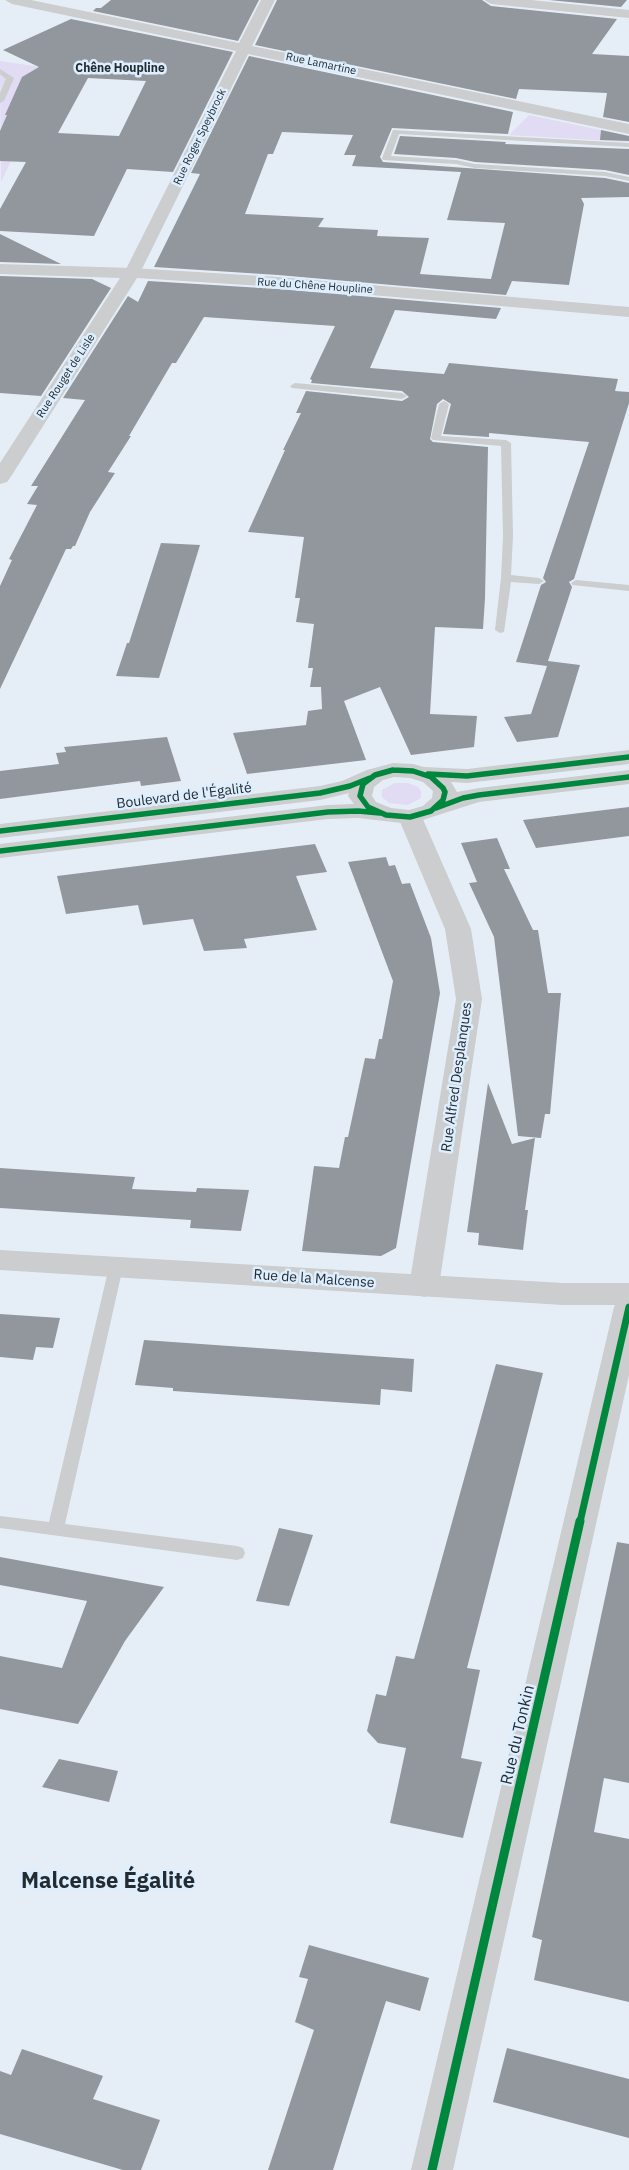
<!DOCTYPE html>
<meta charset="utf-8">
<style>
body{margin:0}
canvas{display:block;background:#e5eef6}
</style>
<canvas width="629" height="2170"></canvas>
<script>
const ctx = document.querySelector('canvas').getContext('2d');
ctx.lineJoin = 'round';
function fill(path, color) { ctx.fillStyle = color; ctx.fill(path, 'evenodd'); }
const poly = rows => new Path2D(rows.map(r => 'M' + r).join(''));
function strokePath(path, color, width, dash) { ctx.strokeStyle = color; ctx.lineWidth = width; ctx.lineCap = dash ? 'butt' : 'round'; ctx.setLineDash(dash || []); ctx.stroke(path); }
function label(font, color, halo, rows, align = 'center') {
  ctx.font = font + ' "IBM Plex Sans",sans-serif'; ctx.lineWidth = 5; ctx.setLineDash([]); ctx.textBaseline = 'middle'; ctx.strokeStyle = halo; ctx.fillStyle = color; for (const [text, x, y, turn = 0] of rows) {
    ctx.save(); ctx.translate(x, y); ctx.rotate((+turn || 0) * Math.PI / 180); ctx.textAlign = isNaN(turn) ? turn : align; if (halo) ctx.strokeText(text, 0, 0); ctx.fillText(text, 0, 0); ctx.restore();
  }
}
const green = poly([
 [0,61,89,74,13,157,1,182],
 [529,115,629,136,629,142,509,135],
 [395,783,408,783,418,787,421,791,421,798,408,805,389,803,382,797,382,790]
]);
const building = poly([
 [111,0,259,0,238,41,93,11,96,8,101,8],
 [277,0,482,0,491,6,617,19,592,54,629,56,629,122,603,117,607,93,519,89,516,99,255,45],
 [549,0,627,0,621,7],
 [71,19,233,52,173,172,127,169,94,236,0,231,0,209,26,162,0,161,0,131,7,115,5,115,22,77,39,67,3,50],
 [88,78,146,81,119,136,58,133],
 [249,56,513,112,508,134,392,128,380,157,383,162,605,178,629,183,629,197,581,198,584,204,569,285,512,281,506,295,278,275,154,267,200,174,191,173],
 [282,132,353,135,344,155,356,155,352,166,461,172,447,220,505,223,491,279,420,274,429,238,377,236,378,230,318,227,324,218,245,214,268,154,273,154],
 [601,130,629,136,629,141,600,140],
 [400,136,506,142,505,144,629,149,629,175,605,170,475,162,456,158,394,154],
 [0,234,61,264,0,262],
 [0,276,92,279,111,288,41,396,0,393],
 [148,281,278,289,501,308,496,319,395,310,370,368,444,374,449,363,618,379,615,391,629,392,629,403,574,579,569,582,572,587,548,661,580,665,558,737,517,742,504,717,531,714,547,666,516,662,541,585,546,582,543,578,589,442,489,433,489,437,443,434,451,404,443,399,437,404,430,439,433,442,488,447,485,598,483,629,435,627,430,714,477,716,474,747,411,755,380,687,344,701,366,760,247,774,233,733,306,725,308,711,322,709,321,687,310,687,313,668,308,668,314,624,296,622,300,598,295,598,304,537,248,532,285,450,283,450,301,413,296,413,306,391,402,401,409,397,402,391,311,383,312,380,310,379,335,326,204,317,176,363,172,363,129,436,131,436,108,472,115,473,90,512,75,546,73,546,71,549,66,549,0,689,0,586,12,560,9,559,37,505,27,504,38,486,31,486,85,400,63,398,128,296,138,302],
 [161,543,200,545,159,678,116,676,127,643,129,643],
 [167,737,181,781,141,786,140,781,0,799,0,771,59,764,56,753,66,752,64,747],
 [629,807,629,836,536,848,523,820],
 [497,838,510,869,504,869,533,930,538,930,548,993,561,993,550,1114,545,1114,541,1138,518,1136,494,937,469,883,477,882,461,843],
 [315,844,327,872,296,876,317,930,244,939,247,948,204,951,193,919,143,925,138,905,66,914,57,876],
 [386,857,389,866,395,865,402,884,410,883,431,938,440,993,396,1248,381,1256,302,1251,314,1166,339,1168,345,1137,348,1137,365,1058,375,1059,379,1039,382,1039,393,981,348,862],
 [488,1083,512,1144,535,1138,525,1210,528,1210,523,1250,478,1245,479,1233,467,1232],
 [0,1168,135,1177,132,1189,196,1192,197,1188,249,1190,241,1231,190,1228,191,1220,0,1208],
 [0,1314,60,1318,53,1348,36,1347,33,1360,0,1357],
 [144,1340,414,1359,412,1392,381,1389,380,1405,173,1391,173,1388,135,1385],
 [496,1364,543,1373,467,1668,480,1670,461,1758,482,1762,463,1838,390,1823,406,1748,378,1743,367,1731,376,1694,386,1696,396,1656,414,1659],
 [279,1528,313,1535,289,1606,256,1601],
 [617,1542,629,1544,629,1783,604,1778,594,1832,629,1839,629,2002,534,1980,542,1940,532,1937],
 [0,1557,164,1587,125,1641,78,1724,0,1709,0,1656,62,1668,87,1601,0,1585],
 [59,1759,118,1771,109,1802,42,1787],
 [309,1945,429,1978,420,2011,386,2001,333,2170,268,2170,314,2030,295,2022,308,1979,299,1977],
 [507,2048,629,2079,629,2138,493,2102],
 [22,2049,103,2076,93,2099,160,2120,141,2170,123,2170,0,2134,0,2071,11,2075]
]);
const lane = poly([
 [0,69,14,78,4,101,0,103,0,93,6,79,0,74,0,69],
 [393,130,629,143,629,147,399,134,391,156,456,160,475,164,605,172,629,177,629,181,605,176,475,168,456,164,383,160,382,158,393,130],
 [295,383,402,393,407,396,402,399,292,388,290,386,295,383],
 [444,401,449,404,441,436,506,440,511,443,513,536,511,575,539,578,544,581,539,584,511,582,504,632,500,633,495,630,501,578,503,536,501,446,433,440,431,438,439,404,444,401],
 [576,580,629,585,629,591,572,585,571,583,576,580],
 [116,1262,121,1263,123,1267,65,1524,237,1546,243,1548,245,1553,243,1558,237,1560,0,1528,0,1516,49,1522,109,1267,111,1263,116,1262]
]);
const street = poly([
 [5,0,31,0,239,43,261,0,275,0,252,46,629,124,629,134,248,54,140,273,138,277,132,278,126,277,124,273,236,51,12,4,5,0],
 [484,0,531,0,629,10,629,18,491,4,484,0],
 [410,810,418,812,422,817,471,929,482,999,439,1286,435,1293,424,1297,413,1293,409,1286,456,999,445,929,398,817,402,812,410,810],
 [629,1296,629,1375,453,2170,411,2170,614,1307,618,1299,629,1296]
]);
const secondary = poly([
 [0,264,132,268,278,277,629,307,629,317,278,287,137,278,10,478,7,482,0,484,0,463,120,278,0,274,0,264],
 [629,750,629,764,467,783,451,782,457,792,479,788,629,770,629,784,479,802,410,824,358,818,328,819,0,858,0,844,328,805,354,804,348,796,349,793,320,800,0,838,0,824,320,786,342,781,367,770,393,763,413,764,424,767,467,769,629,750],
 [394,777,410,778,423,782,433,791,432,798,423,806,409,810,391,808,376,802,372,796,374,787,383,780,394,777],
 [0,1250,563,1283,629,1283,629,1305,563,1305,0,1270,0,1250]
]);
const cyclewayFar2 = poly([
 [393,770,413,771,431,777,443,788,445,792,443,800,431,811,410,817,386,815,368,807,360,796,363,784,375,775,393,770],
 [428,774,467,776,629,757],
 [436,808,463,798,479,795,629,777],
 [0,831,320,793,350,786,370,778],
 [0,851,328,812,358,811,380,813]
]);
const cyclewayFar1 = poly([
 [580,1522,629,1307]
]);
const cycleway = poly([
 [432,2170,580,1521]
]);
const farStreetnames = [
 ["Rue Lamartine",321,64,12],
 ["Rue Roger Speybrock",200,137,-64],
 ["Rue du Chêne Houpline",315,286,4],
 ["Rue Rouget de Lisle",66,376,-57]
];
const farNeighbourhoodnames = [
 ["Chêne Houpline",120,69]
];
const streetNames = [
 ["Boulevard de l'Égalité",184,796,-7],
 ["Rue Alfred Desplanques",457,1077,-82],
 ["Rue de la Malcense",314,1279,4]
];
const nearStreetnames = [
 ["Rue du Tonkin",518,1735,-77]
];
const nearDistrictnames = [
 ["Malcense Égalité",108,1882]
];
fill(green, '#e1dbf4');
fill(building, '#92979d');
fill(lane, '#cbcdcf');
fill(street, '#cbcdcf');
fill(secondary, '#cbcdcf');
strokePath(cyclewayFar2, '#00873e', 5.5);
strokePath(cyclewayFar1, '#00873e', 7);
strokePath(cycleway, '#00873e', 9);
label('11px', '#242b30', '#ddeefe', farStreetnames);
label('bold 12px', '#242b30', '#ddeefe', farNeighbourhoodnames);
label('14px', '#242b30', '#ddeefe', streetNames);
label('16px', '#242b30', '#ddeefe', nearStreetnames);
label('bold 22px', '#242b30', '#ddeefe', nearDistrictnames);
</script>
